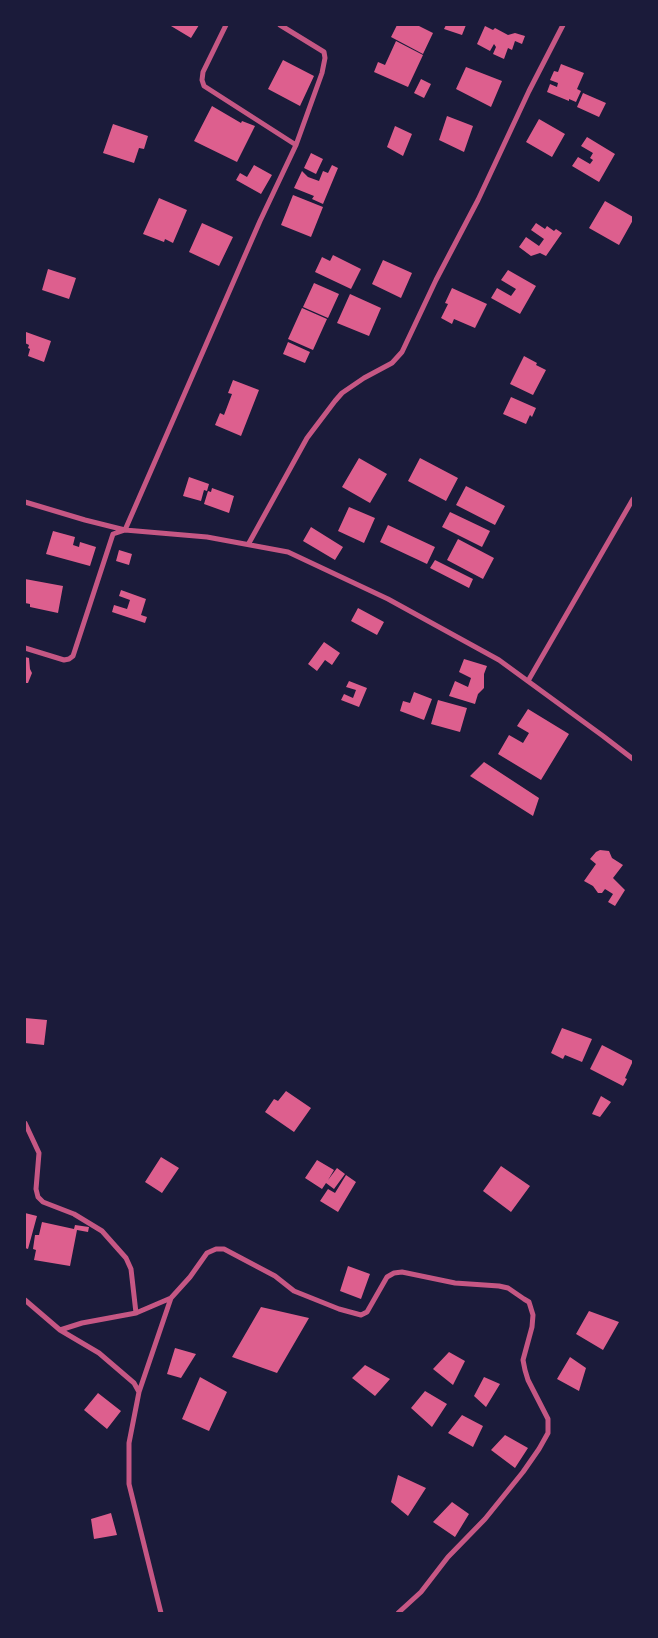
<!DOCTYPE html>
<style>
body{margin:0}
#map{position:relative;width:658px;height:1638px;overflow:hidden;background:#1b1b3a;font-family:Barlow,sans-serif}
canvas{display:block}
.frame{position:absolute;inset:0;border:26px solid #1b1b3a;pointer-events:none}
</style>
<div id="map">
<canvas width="658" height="1638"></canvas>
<div class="frame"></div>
</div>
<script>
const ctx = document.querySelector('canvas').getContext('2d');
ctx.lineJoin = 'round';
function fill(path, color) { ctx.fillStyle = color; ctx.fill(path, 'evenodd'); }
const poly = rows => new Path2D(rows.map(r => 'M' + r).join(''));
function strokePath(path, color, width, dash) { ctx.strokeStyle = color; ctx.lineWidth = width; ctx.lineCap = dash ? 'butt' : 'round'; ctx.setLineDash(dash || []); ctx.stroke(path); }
const building = poly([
 [172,25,199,25,191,38,171,26],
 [397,25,417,25,433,33,423,54,391,37],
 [446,25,466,25,462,35,444,29],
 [485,26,493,30,495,28,508,35,515,33,525,36,522,44,515,41,512,50,508,48,504,59,493,54,496,47,494,44,490,51,477,44],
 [396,41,423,55,408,87,374,72,378,62,385,65],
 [283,60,314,76,300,106,268,89],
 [561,64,584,73,577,89,581,91,576,102,569,99,569,101,547,92,550,84,557,87,558,83,550,80,554,71,558,72],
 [466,67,502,81,491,107,456,89],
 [421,79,431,84,424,98,414,93],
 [583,93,606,103,599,117,577,107],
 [212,106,241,123,242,121,255,126,237,162,194,141],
 [447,116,473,126,464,152,439,140],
 [539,119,565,134,552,157,526,142],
 [113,124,148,136,144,149,139,148,134,163,103,153],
 [395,126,412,134,403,156,387,147],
 [587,137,615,154,599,182,572,166,578,157,590,164,593,160,590,158,593,153,581,146],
 [311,153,323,159,316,174,304,168],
 [254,165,272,175,261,194,236,180,240,173,247,177],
 [332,165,338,168,323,204,312,199,314,196,294,188,302,171,308,177,319,181,323,171,328,173],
 [293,195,323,207,311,237,281,225],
 [159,198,187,210,173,243,165,239,164,242,143,234],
 [605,201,633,217,633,220,619,245,589,228],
 [202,223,233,237,219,266,189,252],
 [536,223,545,229,547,226,554,231,556,229,562,233,546,256,540,253,531,256,519,247,526,237,539,246,544,239,531,230],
 [333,255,361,269,351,289,315,272,322,257,330,261],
 [383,260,412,273,401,298,372,284],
 [48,269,76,278,69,299,42,290],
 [508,270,536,286,520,314,491,298,497,288,511,296,516,289,501,280],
 [314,283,339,294,328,318,303,307],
 [452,288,487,304,475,328,454,319,452,324,441,318,448,304,445,303],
 [350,294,381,308,369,336,337,323],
 [302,308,327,319,313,350,288,339],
 [26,332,51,341,44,362,28,356,30,349,28,348,29,345,25,343],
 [288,342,310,352,305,363,283,354],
 [524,356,537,363,536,365,546,370,533,395,510,384],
 [233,380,259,390,241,436,215,425,220,413,224,415,232,394,228,393],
 [511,397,536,408,532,417,530,415,526,424,503,414],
 [359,458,387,474,370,503,342,487],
 [420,458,458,478,446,501,408,481],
 [189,477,209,484,207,491,204,490,201,501,183,496],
 [466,486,505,506,495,525,456,505],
 [212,488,234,496,229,513,204,504,208,491,211,492],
 [349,507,375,518,364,543,338,531],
 [450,512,490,531,482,547,442,527],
 [388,525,435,547,427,564,380,542],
 [311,527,343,547,335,560,303,541],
 [53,531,75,537,73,545,79,547,80,542,96,547,90,566,46,554],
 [458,539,494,558,483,579,447,560],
 [119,550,132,554,129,565,116,561],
 [435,560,473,579,469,588,430,568],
 [25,579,63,586,58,613,30,607,30,604,25,603],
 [121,590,146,599,141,615,147,617,145,623,112,612,114,605,127,609,130,600,119,596],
 [358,608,384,622,377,635,351,621],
 [324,642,340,653,332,665,325,660,317,671,308,664],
 [25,657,29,658,30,669,32,673,28,683,25,683],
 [464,659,487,666,484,674,484,688,478,694,475,704,449,696,455,681,468,687,471,678,459,672],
 [349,681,367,688,359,707,341,700,344,694,353,698,356,690,346,687],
 [414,692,432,699,424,720,400,711,403,701,410,703],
 [438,700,467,708,460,732,431,724],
 [528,709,569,734,541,780,498,754,509,735,523,743,529,733,517,726],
 [484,762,539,798,533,816,470,776],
 [600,850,609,851,612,858,623,865,613,878,625,890,615,906,608,902,613,894,605,889,602,893,598,893,593,886,584,881,596,864,590,859,596,852],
 [25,1018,47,1020,44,1045,25,1043],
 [562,1028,592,1039,582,1062,565,1055,563,1059,551,1053],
 [602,1045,633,1061,625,1078,627,1079,623,1086,590,1069],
 [286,1091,311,1108,294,1132,265,1112,274,1099,278,1101],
 [601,1096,611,1102,600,1117,592,1114],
 [161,1157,179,1168,162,1193,145,1182],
 [317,1160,334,1170,328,1180,337,1168,345,1174,334,1189,326,1183,322,1189,305,1178],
 [501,1166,530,1186,511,1212,483,1191],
 [346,1175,356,1182,338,1212,320,1201,328,1189,335,1193],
 [25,1213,37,1216,28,1249,25,1248],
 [42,1222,74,1229,75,1225,89,1227,88,1232,77,1230,70,1266,34,1260,36,1250,33,1249,35,1235,39,1235],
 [348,1266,370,1274,361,1299,340,1291],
 [261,1307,309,1318,277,1373,232,1357],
 [589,1311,619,1322,603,1350,576,1334],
 [175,1348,196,1354,181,1378,167,1374],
 [449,1352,465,1361,453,1385,433,1369],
 [570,1357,586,1368,579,1391,557,1379],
 [365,1365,390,1379,375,1396,352,1378],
 [200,1377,227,1392,209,1431,182,1419],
 [484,1377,500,1384,486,1407,474,1396],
 [425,1391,447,1404,432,1427,411,1408],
 [98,1393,121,1411,107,1429,84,1410],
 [462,1415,483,1426,473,1447,448,1433],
 [505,1435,528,1448,515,1468,491,1450],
 [398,1475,426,1488,408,1516,391,1502],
 [452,1502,469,1514,455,1537,433,1522],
 [111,1513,117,1535,94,1539,91,1519]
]);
const minor = poly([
 [226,25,203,72,202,80,204,86,296,145],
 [25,502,85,520,125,530,207,537,288,552,388,599,499,660,603,736,633,759],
 [249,543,307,438,335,401,342,393,364,378,392,363,402,352,436,280,478,200,529,91,563,25],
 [25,648,64,660,69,659,73,656,113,534,125,530,260,221,296,145,322,73,325,58,324,52,280,25],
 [528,681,633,499],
 [25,1123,39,1153,36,1189,38,1197,43,1202,74,1214,102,1231,126,1258,131,1269,136,1313],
 [25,1300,60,1330,99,1353,134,1383,139,1392,129,1443,129,1484,161,1613],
 [60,1330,82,1323,136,1313,171,1298,190,1277,207,1253,216,1249,224,1249,275,1276,294,1291,339,1309,361,1315,367,1312,387,1277,394,1273,402,1272,455,1283,499,1286,508,1288,524,1299,529,1302,533,1315,532,1327,523,1360,525,1370,528,1380,548,1419,548,1433,539,1449,523,1472,485,1519,448,1557,421,1592,398,1613],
 [139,1392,171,1298]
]);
fill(building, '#dd5f8e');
strokePath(minor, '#c65784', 5);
</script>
